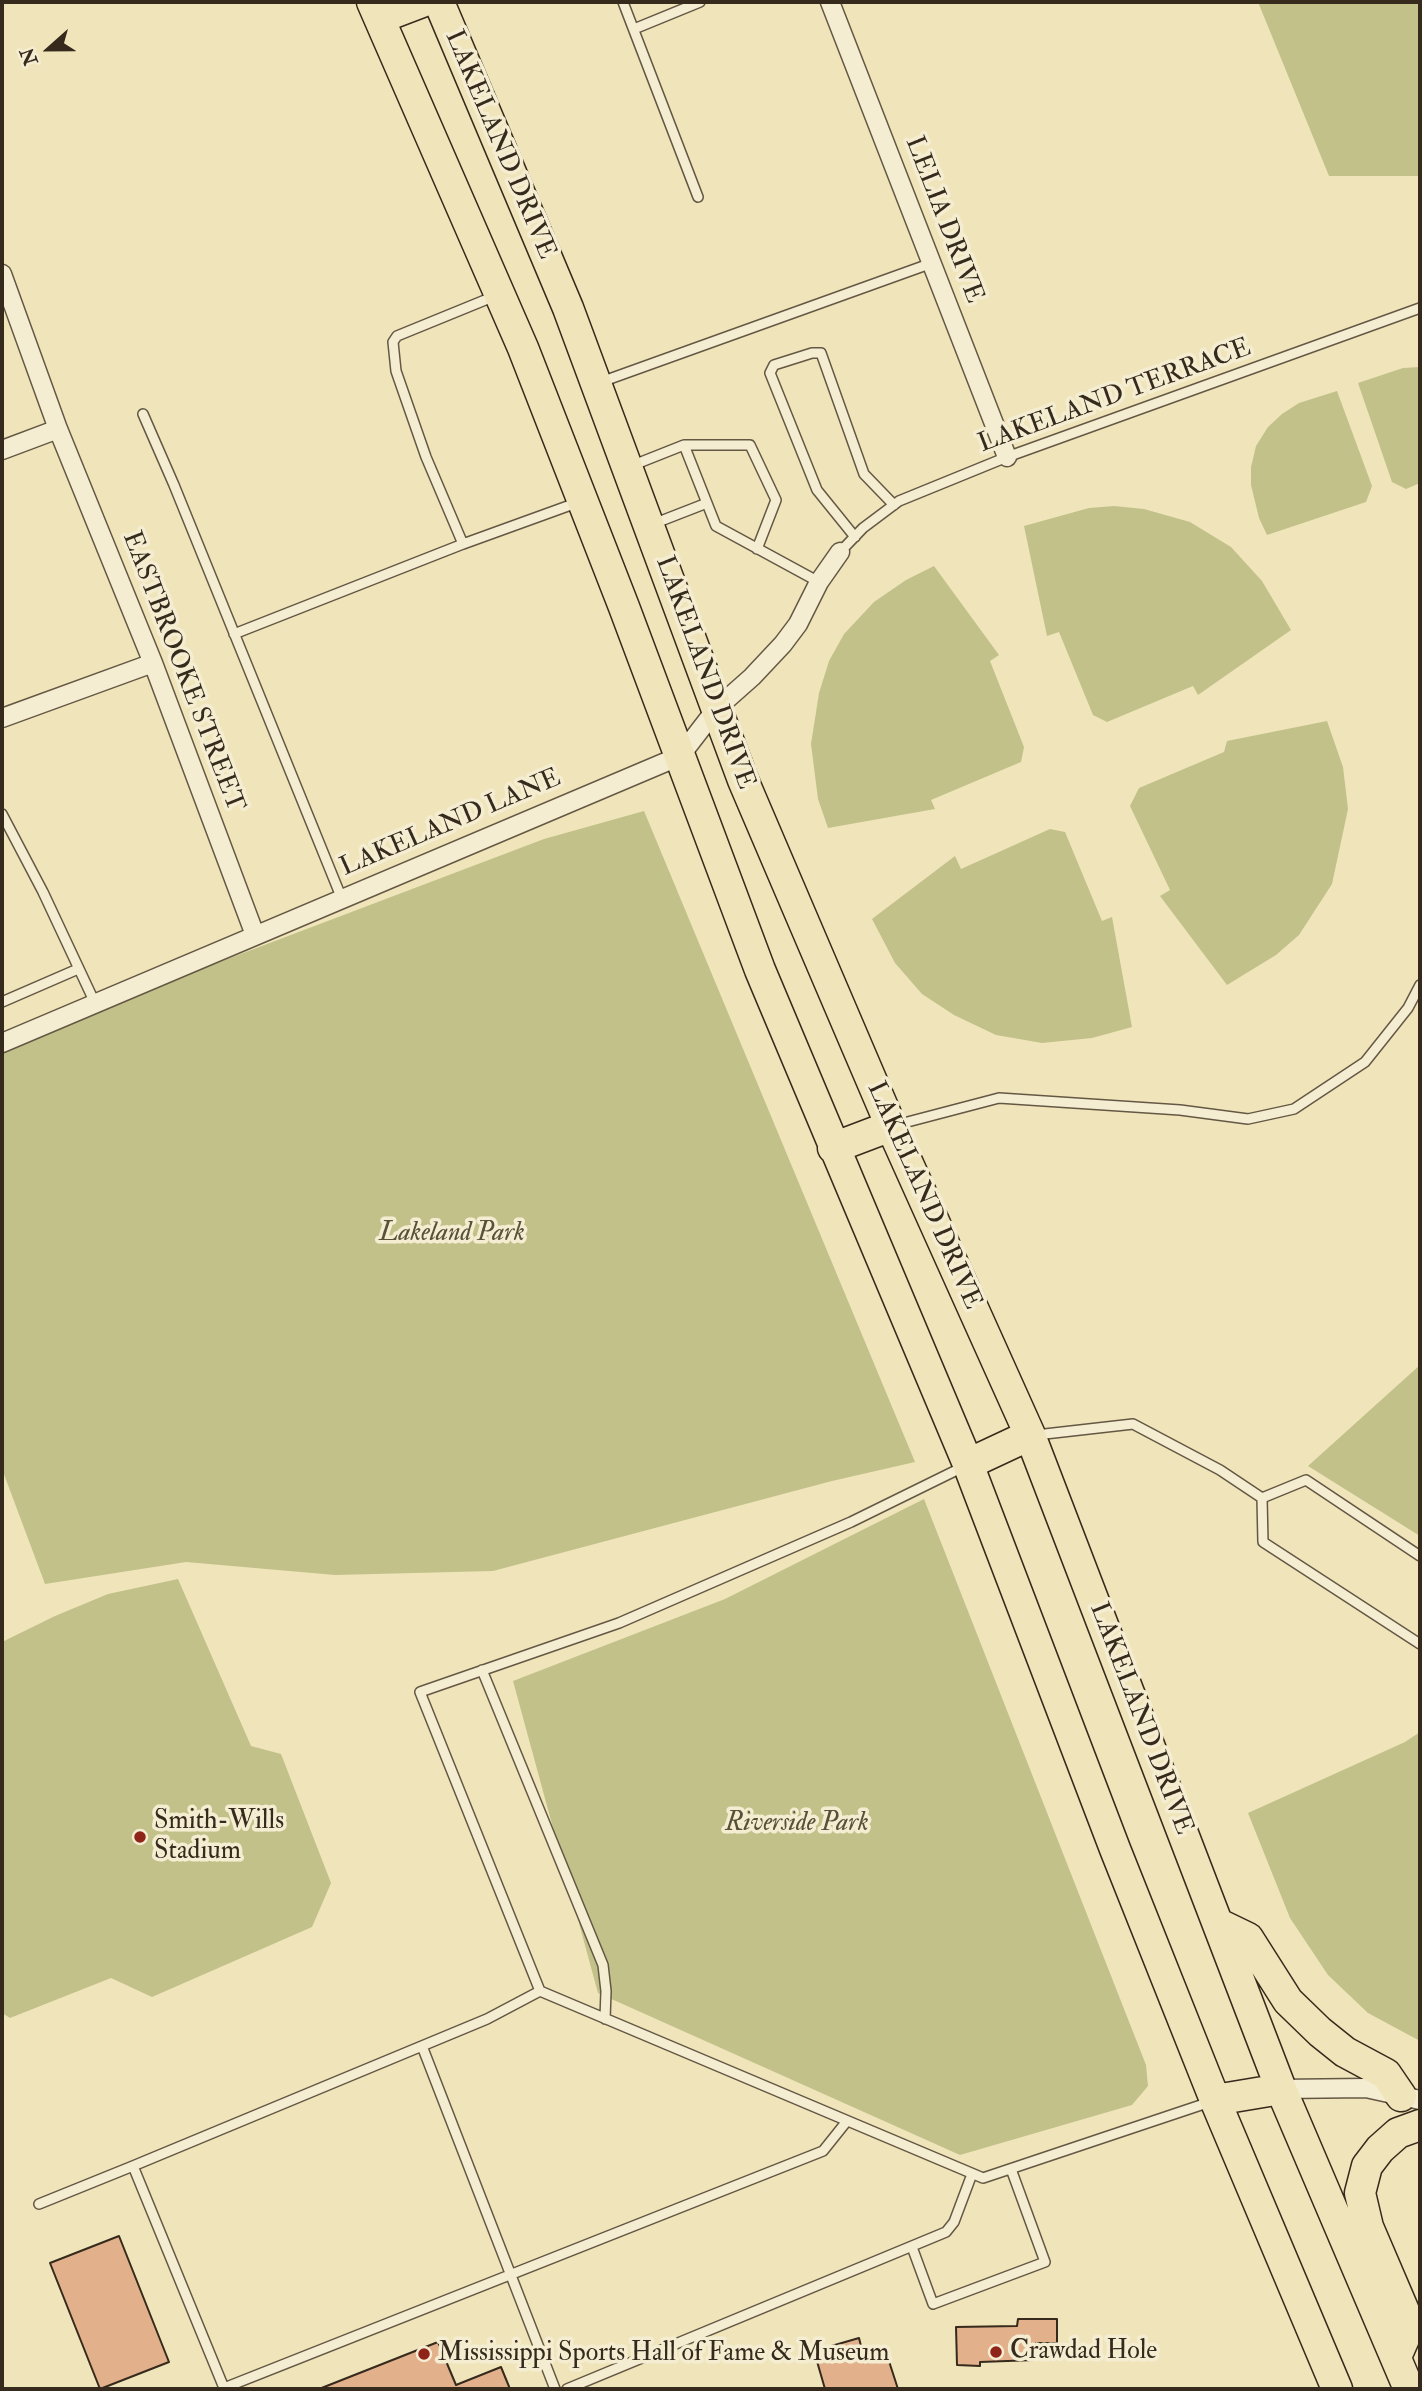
<!DOCTYPE html>
<style>
body{margin:0}
#map{position:relative;width:1422px;height:2391px;overflow:hidden;background:#f0e4ba;font-family:"IM FELL Double Pica",serif}
canvas{display:block}
.frame{position:absolute;inset:0;border:4px solid #362a1c;pointer-events:none}
.north{position:absolute;left:14px;top:14px;width:70px;height:70px;-webkit-text-stroke:5px #f5edd2;paint-order:stroke;rotate:249deg;font-size:19px;font-weight:700;line-height:28px;text-align:center;color:#362a1c}
.north::after{content:'';display:block;margin:auto;width:24px;height:32px;background:#362a1c;clip-path:polygon(50% 0,100% 100%,50% 72%,0 100%)}
</style>
<div id="map">
<canvas width="1422" height="2391"></canvas>
<div class="frame"></div>
<div class="north">N</div>
</div>
<script>
const ctx = document.querySelector('canvas').getContext('2d');
ctx.lineJoin = 'round';
function fill(path, color) { ctx.fillStyle = color; ctx.fill(path, 'evenodd'); }
const poly = rows => new Path2D(rows.map(r => 'M' + r).join(''));
function strokePath(path, color, width, dash) { ctx.strokeStyle = color; ctx.lineWidth = width; ctx.lineCap = dash ? 'butt' : 'round'; ctx.setLineDash(dash || []); ctx.stroke(path); }
function label(font, color, halo, rows, align = 'center') {
  ctx.font = font + ' "IM FELL Double Pica",serif'; ctx.lineWidth = 7; ctx.setLineDash([]); ctx.textBaseline = 'middle'; ctx.strokeStyle = halo; ctx.fillStyle = color; for (const [text, x, y, turn = 0] of rows) {
    ctx.save(); ctx.translate(x, y); ctx.rotate((+turn || 0) * Math.PI / 180); ctx.textAlign = isNaN(turn) ? turn : align; if (halo) ctx.strokeText(text, 0, 0); ctx.fillText(text, 0, 0); ctx.restore();
  }
}
const green = poly([
 [1258,2,1420,2,1420,176,1329,176],
 [1420,367,1420,483,1406,489,1392,482,1358,383,1403,368],
 [1337,391,1372,486,1366,502,1267,535,1259,518,1251,485,1251,467,1256,446,1268,427,1282,414,1299,403],
 [1114,506,1144,509,1190,522,1231,547,1262,581,1291,630,1198,695,1193,686,1107,722,1093,715,1059,632,1047,636,1024,526,1089,508],
 [934,566,999,655,990,661,1024,747,1021,762,931,800,935,809,828,828,818,799,811,744,819,693,829,661,844,634,874,602,906,580],
 [1327,721,1343,767,1348,809,1332,884,1299,935,1276,955,1227,985,1160,896,1170,890,1130,806,1139,788,1224,752,1227,741],
 [644,811,915,1462,832,1481,493,1571,335,1575,186,1562,45,1584,2,1469,2,1046,62,1017,209,966,544,839],
 [1050,829,1065,832,1102,921,1112,917,1132,1027,1092,1038,1042,1043,996,1035,954,1015,922,994,895,963,872,919,955,856,961,869],
 [1420,1365,1420,1536,1308,1466],
 [924,1499,1146,2065,1148,2086,1132,2105,960,2155,598,1993,513,1681,725,1599],
 [178,1579,251,1746,281,1754,331,1883,312,1927,152,1997,111,1978,10,2018,2,2013,2,1642,55,1616,108,1594],
 [1420,1732,1420,2041,1368,2013,1328,1975,1290,1918,1248,1813,1405,1742]
]);
const building = poly([
 [119,2236,169,2362,100,2389,50,2263,119,2236],
 [1018,2319,1057,2319,1057,2343,1036,2343,1035,2360,980,2362,980,2366,957,2365,956,2327,1017,2326,1018,2319],
 [859,2338,864,2358,886,2352,898,2389,825,2389,814,2351,859,2338],
 [438,2342,456,2385,501,2367,510,2389,319,2389,438,2342]
]);
const service = poly([
 [623,2,698,197],
 [634,29,700,2],
 [495,296,397,336,393,342,396,371,426,457,463,544,579,502],
 [601,382,932,263],
 [143,414,174,485,342,899],
 [684,445,750,445,776,500,757,549],
 [631,466,684,445,716,526,819,582],
 [653,524,707,503],
 [855,537,817,490,770,373,774,365,812,353,821,353,864,474,894,505],
 [840,552,863,528,899,501,1007,457,1420,308],
 [234,634,463,544],
 [2,814,43,892,95,1003],
 [2,1002,78,969],
 [896,1125,999,1098,1180,1110,1248,1119,1294,1109,1365,1062,1408,1008,1420,985],
 [1036,1435,1133,1424,1220,1470,1262,1498],
 [965,1466,851,1522,619,1623,420,1692,540,1991,983,2178,1210,2102],
 [1262,1498,1263,1542,1420,1644],
 [1262,1498,1306,1480,1420,1556],
 [482,1670,603,1965,606,1991,605,2019],
 [540,1991,487,2019,133,2166,224,2388,823,2151,847,2121],
 [422,2046,555,2389],
 [39,2204,133,2166],
 [912,2247,933,2304,1045,2262,1011,2169],
 [567,2389,946,2232,954,2222,972,2174]
]);
const minor = poly([
 [830,2,1007,457],
 [2,274,58,429,153,663,255,935],
 [2,450,58,429],
 [2,718,153,663],
 [2,1043,680,756,717,708,752,677,783,644,798,624,819,582,840,552],
 [1281,2089,1366,2088,1420,2100]
]);
const trunk = poly([
 [372,2,523,348,624,607,760,970,968,1464,1115,1849,1215,2100,1337,2389],
 [439,2,568,308,743,780,891,1126,1030,1435,1281,2089,1409,2389],
 [380,18,422,2],
 [833,1148,891,1126],
 [968,1464,1030,1435],
 [1219,1924,1248,1938,1288,2001,1320,2032,1345,2052,1386,2074,1401,2096],
 [1215,2100,1281,2089],
 [1396,2357,1410,2325,1368,2227,1360,2193,1367,2166,1380,2149,1398,2133,1420,2125]
]);
const markers = [
 [140,1837,7,"#8f2418"],
 [996,2352,7,"#8f2418"],
 [424,2354,7,"#8f2418"]
];
const streetNames = [
 ["LAKELAND DRIVE",499,145,67],
 ["LELIA DRIVE",943,220,69],
 ["LAKELAND TERRACE",1115,397,-20],
 ["EASTBROOKE STREET",182,672,69],
 ["LAKELAND DRIVE",704,673,70],
 ["LAKELAND LANE",451,824,-23],
 ["LAKELAND DRIVE",923,1196,66],
 ["LAKELAND DRIVE",1140,1719,69]
];
const parkNames = [
 ["Lakeland Park",452,1234],
 ["Riverside Park",797,1824]
];
const poiNames = [
 ["Smith-Wills",154,1822],
 ["Stadium",154,1852],
 ["Crawdad Hole",1010,2352],
 ["Mississippi Sports Hall of Fame & Museum",438,2354]
];
fill(green, '#c2c18a');
fill(building, '#e2b18c');
strokePath(building, '#362a1c', 2);
strokePath(service, '#645844', 12);
strokePath(minor, '#645844', 21);
strokePath(trunk, '#362a1c', 33);
strokePath(service, '#f5edd2', 9);
strokePath(minor, '#f5edd2', 18);
strokePath(trunk, '#f0e4ba', 30);
for (const [x, y, r, color] of markers) { const dot = new Path2D(); dot.arc(x, y, r, 0, 2 * Math.PI); ctx.fillStyle = color; ctx.fill(dot); strokePath(dot, '#f5edd2', 2.5); }
label('26px', '#362a1c', '#f5edd2', streetNames);
label('italic 26px', '#595038', '#f5edd2', parkNames);
label('26px', '#362a1c', '#f5edd2', poiNames, 'left');
</script>
